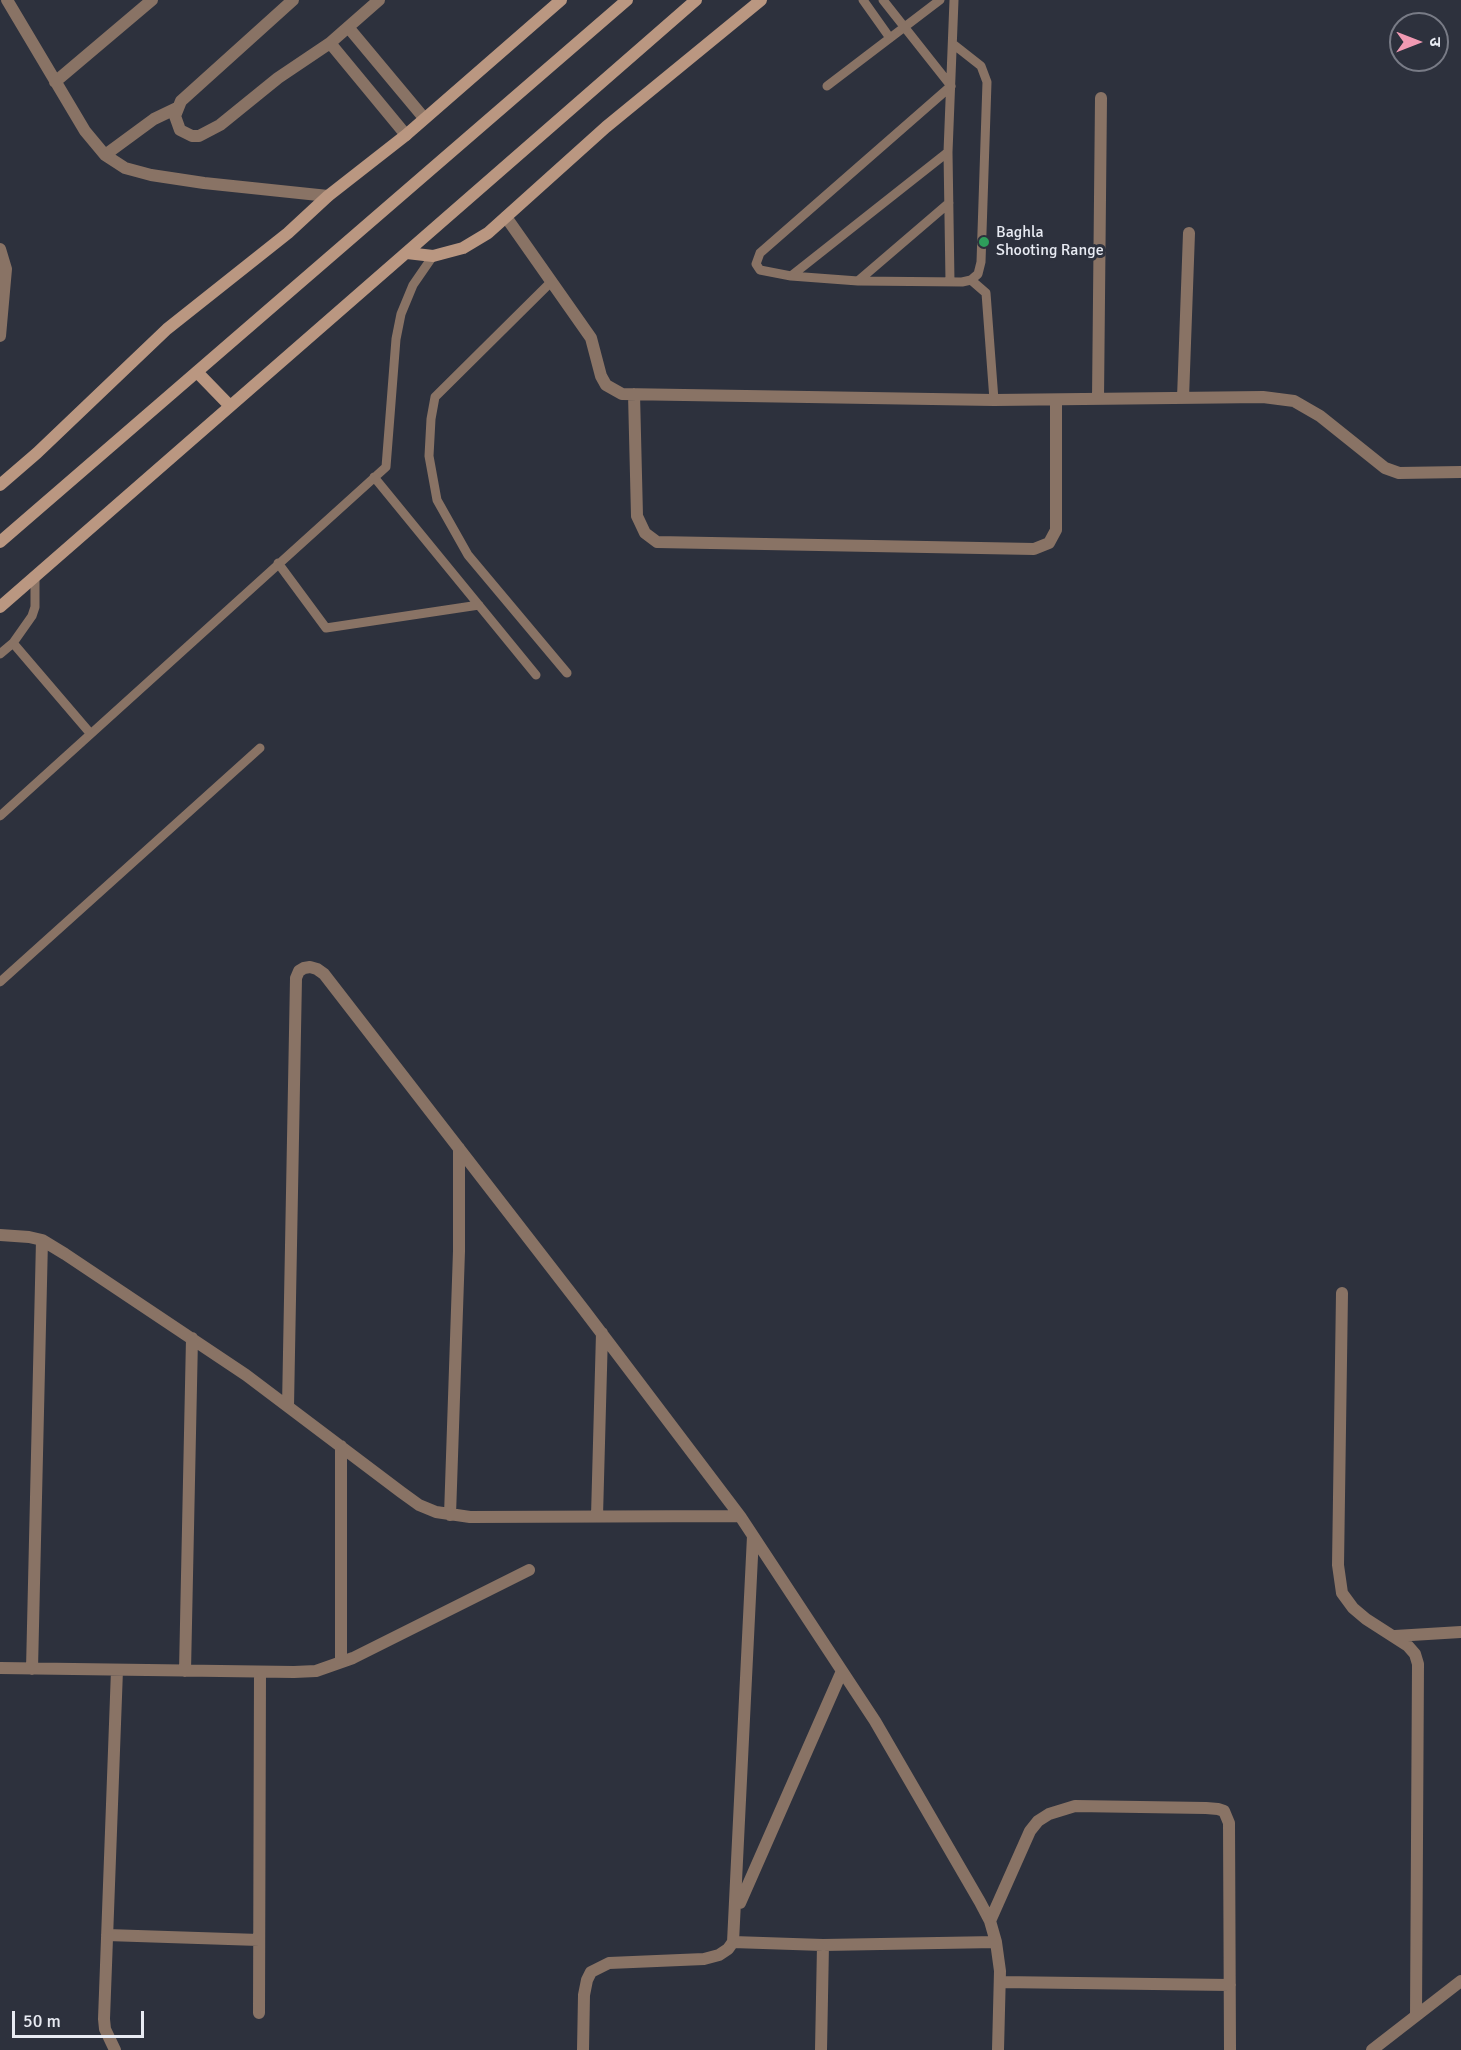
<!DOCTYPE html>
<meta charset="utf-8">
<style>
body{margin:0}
#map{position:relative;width:1461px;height:2050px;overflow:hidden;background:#2d313d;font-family:Signika,"Noto Sans Devanagari",sans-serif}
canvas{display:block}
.north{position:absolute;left:1389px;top:12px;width:60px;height:60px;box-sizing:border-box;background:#2d313d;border:2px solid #787b86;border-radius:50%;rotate:90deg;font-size:16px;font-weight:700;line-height:24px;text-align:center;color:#e8ebf3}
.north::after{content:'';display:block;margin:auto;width:21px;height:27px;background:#f19ab3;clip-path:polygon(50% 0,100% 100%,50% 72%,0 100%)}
.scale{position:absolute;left:12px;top:2011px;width:132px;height:27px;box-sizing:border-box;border:3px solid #e8ebf3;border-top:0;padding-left:8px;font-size:18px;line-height:21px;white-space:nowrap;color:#e8ebf3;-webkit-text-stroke:4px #2d313d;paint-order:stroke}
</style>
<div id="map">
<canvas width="1461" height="2050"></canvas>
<div class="north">उ</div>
<div class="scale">50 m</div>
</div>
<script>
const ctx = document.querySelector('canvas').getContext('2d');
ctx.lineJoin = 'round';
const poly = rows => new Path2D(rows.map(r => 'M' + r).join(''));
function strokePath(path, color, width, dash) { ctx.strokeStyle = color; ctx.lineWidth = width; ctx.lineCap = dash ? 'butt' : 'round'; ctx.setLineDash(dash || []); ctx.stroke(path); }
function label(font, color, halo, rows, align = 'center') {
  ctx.font = font + ' Signika,sans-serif'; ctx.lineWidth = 6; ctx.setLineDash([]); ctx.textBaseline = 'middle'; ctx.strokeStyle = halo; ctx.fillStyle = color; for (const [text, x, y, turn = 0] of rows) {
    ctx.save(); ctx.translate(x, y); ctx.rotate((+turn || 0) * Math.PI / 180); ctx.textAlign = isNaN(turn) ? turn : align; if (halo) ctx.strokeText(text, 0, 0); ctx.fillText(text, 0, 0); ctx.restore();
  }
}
const lane = poly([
 [863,0,890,38],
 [883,0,951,86,760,253,756,264,760,270,791,276,858,281,962,282,971,280,978,274,981,262,987,82,981,66,953,44],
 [827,86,940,0],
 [791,276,948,152],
 [971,280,986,293,994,400],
 [858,281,949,203],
 [551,282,435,397,431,419,429,456,437,500,468,555,567,673],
 [950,282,948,152,954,0],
 [374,477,536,675],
 [278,563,326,628,479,605],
 [13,643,90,733],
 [0,654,13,643,32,616,35,607,35,577],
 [0,816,386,467,396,339,401,314,413,285,433,256],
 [0,982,260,748]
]);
const street = poly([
 [7,0,85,131,105,155,125,168,151,175,204,183,328,196],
 [293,0,181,101,175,116,180,130,192,136,199,136,220,125,278,78,330,43,379,0],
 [348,27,424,118],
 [330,43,406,135],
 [55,82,152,0],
 [105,155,154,119,177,108],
 [506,217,591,338,601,376,606,385,622,394,994,400,1263,397,1294,401,1320,416,1385,468,1399,473,1461,472],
 [0,249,6,269,0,336],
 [634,394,637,516,645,533,657,542,1034,549,1049,543,1056,530,1056,400],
 [1183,398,1189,233],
 [1098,399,1101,98],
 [0,1235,29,1237,42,1240,65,1254,246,1375,401,1492,419,1505,436,1512,470,1517,740,1516],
 [1342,1293,1338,1565,1342,1593,1353,1608,1366,1619,1408,1646,1415,1654,1418,1664,1416,2016],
 [288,1406,296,978,299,971,304,968,310,967,317,969,324,974,584,1310,740,1516,875,1721,980,1902,990,1921,996,1942,1000,1971,998,2050],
 [341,1446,341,1662],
 [450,1515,459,1251,459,1148],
 [597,1516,602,1333],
 [1395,1636,1461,1632],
 [0,1668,294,1672,316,1671,353,1658,529,1570],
 [32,1669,42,1240],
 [185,1671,192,1338],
 [740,1903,842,1671],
 [990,1921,1030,1831,1038,1821,1049,1814,1075,1806,1206,1808,1218,1809,1224,1811,1229,1823,1230,2050],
 [107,1935,259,1940],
 [733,1942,823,1945,996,1942],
 [1000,1982,1230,1985],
 [259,2013,260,1672],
 [115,2050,105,2029,104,2019,117,1670],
 [583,2050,584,1995,587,1980,591,1972,609,1963,704,1959,719,1955,728,1949,733,1942,753,1536],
 [821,2050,823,1945],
 [1372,2050,1461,1981]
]);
const secondary = poly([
 [407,253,433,256,463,248,488,233,606,127,761,0],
 [197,372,230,406],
 [0,485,37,453,167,329,288,233,328,196,406,135,561,0],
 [0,542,627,0],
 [0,607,696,0]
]);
const markers = [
 [984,242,6,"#2e9e5b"]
];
const poiNames = [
 ["Baghla",996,233],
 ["Shooting Range",996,251]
];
strokePath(lane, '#897365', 9);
strokePath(street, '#897365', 12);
strokePath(secondary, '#ba9781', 12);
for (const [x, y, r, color] of markers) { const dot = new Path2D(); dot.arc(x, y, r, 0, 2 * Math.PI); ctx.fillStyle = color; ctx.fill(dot); strokePath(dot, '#2d313d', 2); }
label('16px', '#e8ebf3', '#2d313d', poiNames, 'left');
</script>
